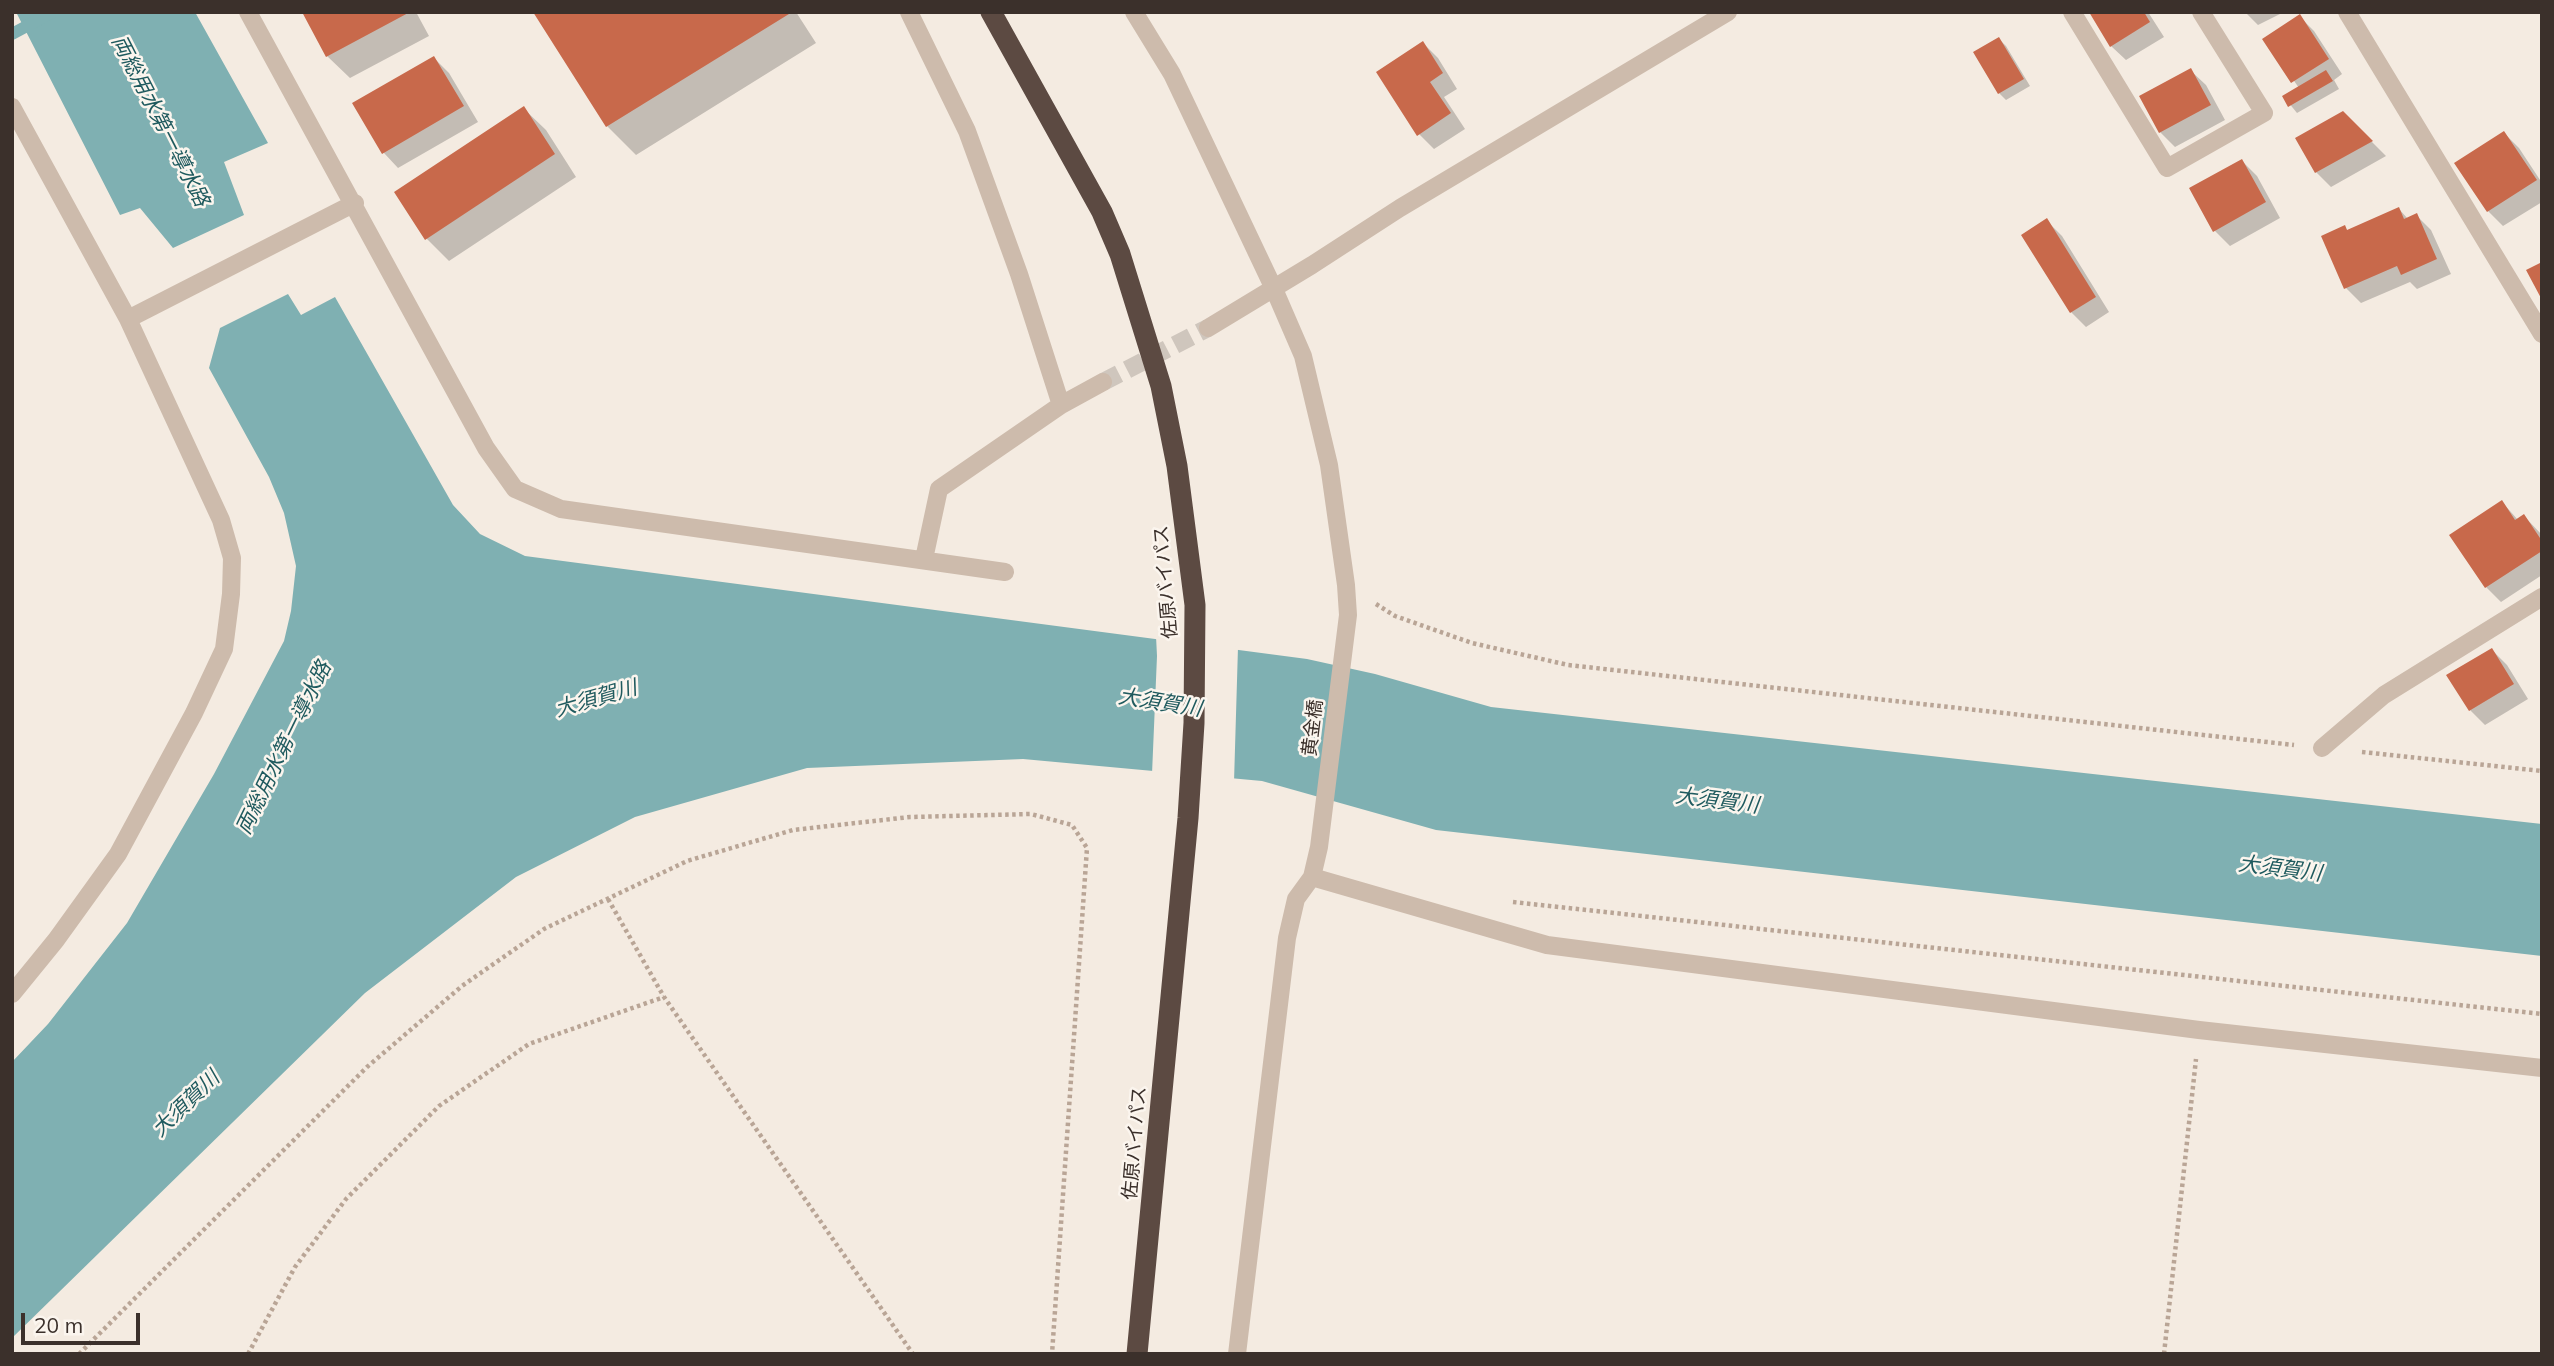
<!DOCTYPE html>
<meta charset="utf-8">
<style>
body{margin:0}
#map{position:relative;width:2554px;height:1366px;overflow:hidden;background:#f4ebe1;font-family:Mulish,sans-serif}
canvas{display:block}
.frame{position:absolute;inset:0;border:14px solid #3b302b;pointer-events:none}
.scale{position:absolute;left:21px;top:1313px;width:119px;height:32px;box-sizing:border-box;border:4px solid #3b302b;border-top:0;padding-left:9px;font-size:21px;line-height:24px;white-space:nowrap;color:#3b302b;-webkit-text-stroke:5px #fbf5ee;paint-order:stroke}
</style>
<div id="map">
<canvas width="2554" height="1366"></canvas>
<div class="frame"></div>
<div class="scale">20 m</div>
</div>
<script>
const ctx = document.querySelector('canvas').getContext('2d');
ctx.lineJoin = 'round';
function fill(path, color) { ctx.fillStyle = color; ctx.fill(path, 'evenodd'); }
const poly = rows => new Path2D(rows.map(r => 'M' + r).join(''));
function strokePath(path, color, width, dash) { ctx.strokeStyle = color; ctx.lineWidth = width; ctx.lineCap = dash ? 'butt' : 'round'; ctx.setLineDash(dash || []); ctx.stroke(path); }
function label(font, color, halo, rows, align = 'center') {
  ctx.font = font + ' Mulish,"Noto Sans JP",sans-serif'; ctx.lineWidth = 5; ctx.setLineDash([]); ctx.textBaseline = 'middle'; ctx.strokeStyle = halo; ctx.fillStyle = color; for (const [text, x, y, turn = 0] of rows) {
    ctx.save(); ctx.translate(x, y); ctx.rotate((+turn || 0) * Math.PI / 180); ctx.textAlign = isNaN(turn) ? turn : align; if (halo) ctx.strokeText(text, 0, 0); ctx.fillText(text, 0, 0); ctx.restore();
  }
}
const water = poly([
 [16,12,195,12,268,143,224,162,244,215,173,248,140,208,120,215],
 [288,294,301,315,335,297,453,505,480,534,525,556,1307,659,1375,674,1491,707,2542,824,2542,956,1436,830,1262,781,1023,759,807,768,635,817,516,877,365,993,12,1338,12,1062,48,1024,127,923,214,774,284,641,291,611,296,566,284,513,269,477,209,368,220,328]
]);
const pier = poly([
 [1156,636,1238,647,1234,782,1152,774,1157,656]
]);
const shadow = poly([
 [304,12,416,12,429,36,350,78,327,56],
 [535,12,796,12,816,43,636,155,607,126],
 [2091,12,2148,12,2164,37,2126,60,2111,46],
 [2245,12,2284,12,2258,25],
 [2299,16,2314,31,2342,74,2334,80,2339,89,2297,113,2284,97,2299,88,2265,39],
 [1999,39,2006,46,2030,86,2006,100,1999,93],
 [1423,43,1438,58,1457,89,1444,97,1465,129,1434,149,1419,134],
 [434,58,449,73,478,122,398,168,384,153,355,104],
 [2191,71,2206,85,2225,120,2175,147,2160,132],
 [523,108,546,130,576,177,449,261,427,239,396,192],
 [2343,113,2386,156,2331,187,2316,172],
 [2504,133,2519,148,2542,183,2542,202,2503,226,2488,211,2457,164],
 [2242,161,2257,176,2280,218,2230,246,2215,231],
 [2399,209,2408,219,2416,215,2431,230,2451,274,2417,289,2410,282,2361,303,2346,288,2345,228,2348,231],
 [2047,221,2062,236,2109,312,2086,327,2071,312],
 [2502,502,2518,520,2524,516,2542,535,2542,575,2501,602,2486,587,2452,535],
 [2492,650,2507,665,2528,699,2485,725,2470,710]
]);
const stream = poly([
 [12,34,53,12]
]);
const building = poly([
 [302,12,410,12,326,57],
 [533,12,788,12,789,14,606,127],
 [2089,12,2144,12,2150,22,2110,47],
 [2300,14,2329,59,2291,83,2262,39],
 [1999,37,2024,79,1998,94,1973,52],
 [1423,41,1443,73,1430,82,1451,113,1417,136,1376,72],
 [434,56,464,106,382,154,352,103],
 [2191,68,2211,105,2159,133,2139,96],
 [2326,70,2333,81,2288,107,2282,96],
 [524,106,555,154,425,240,394,192],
 [2343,111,2373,141,2315,173,2295,138],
 [2504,131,2537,180,2487,212,2454,163],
 [2242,159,2266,202,2213,232,2189,188],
 [2399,207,2404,219,2417,213,2437,259,2401,275,2397,266,2344,289,2321,236,2345,225,2347,230],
 [2047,218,2096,297,2070,313,2021,235],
 [2542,262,2542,300,2526,270],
 [2502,500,2515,520,2524,514,2542,541,2542,551,2485,588,2449,535],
 [2492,648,2514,684,2469,711,2446,675]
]);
const minorTunnel = poly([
 [1103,382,1208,328]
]);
const path = poly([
 [1376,604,1395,616,1472,643,1568,665,2294,745],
 [2362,752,2542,771],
 [608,899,664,997,913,1354],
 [1513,902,2542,1014],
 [79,1354,367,1067,462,986,544,929,687,861,793,830,910,817,1031,814,1072,825,1087,848,1052,1354],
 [248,1354,295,1267,346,1199,439,1106,529,1044,664,997],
 [2164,1354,2196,1059]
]);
const minor = poly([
 [248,12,486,448,515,489,561,509,1005,572],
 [909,12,967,131,1019,274,1061,405],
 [1134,12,1172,74,1274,289,1303,356,1329,465,1346,585,1348,615,1319,847,1312,877,1547,945,2199,1030,2542,1068],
 [2072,12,2167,168,2264,113,2201,12],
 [2347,12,2542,334],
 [12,107,128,319,221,520,232,558,231,594,224,649,194,713,118,854,56,940,12,994],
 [128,319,355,203],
 [1208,328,1312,265,1400,208,1728,12],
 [924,559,939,489,1061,405,1103,382],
 [2322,748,2384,695,2542,597],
 [1237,1354,1287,938,1296,899,1312,877]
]);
const highway = poly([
 [991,12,1102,212,1120,254,1161,386,1177,466,1195,605,1194,723,1188,818,1137,1354]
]);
const streetNames = [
 ["佐原バイパス",1166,582,-95],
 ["黄金橋",1313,728,-83],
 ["佐原バイパス",1135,1143,-85]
];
const waterNames = [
 ["両総用水第一導水路",160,121,63],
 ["大須賀川",596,699,-16],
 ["大須賀川",1160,703,9],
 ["両総用水第一導水路",284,748,-64],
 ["大須賀川",1717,801,7],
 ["大須賀川",2280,869,7],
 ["大須賀川",186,1104,-44]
];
fill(water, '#7fb0b2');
fill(pier, '#f4ebe1');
fill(shadow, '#0003');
strokePath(stream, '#7fb0b2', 12);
fill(building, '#c8694b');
strokePath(minorTunnel, '#cfc6bd', 18, [18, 9]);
strokePath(path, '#b9a596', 4.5, [3.5, 3.5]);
strokePath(minor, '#cdbbac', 18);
strokePath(highway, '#5c4a42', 21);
label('19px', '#3b302b', '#fbf5ee', streetNames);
label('italic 21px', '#1f5a5e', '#fbf5ee', waterNames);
</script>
